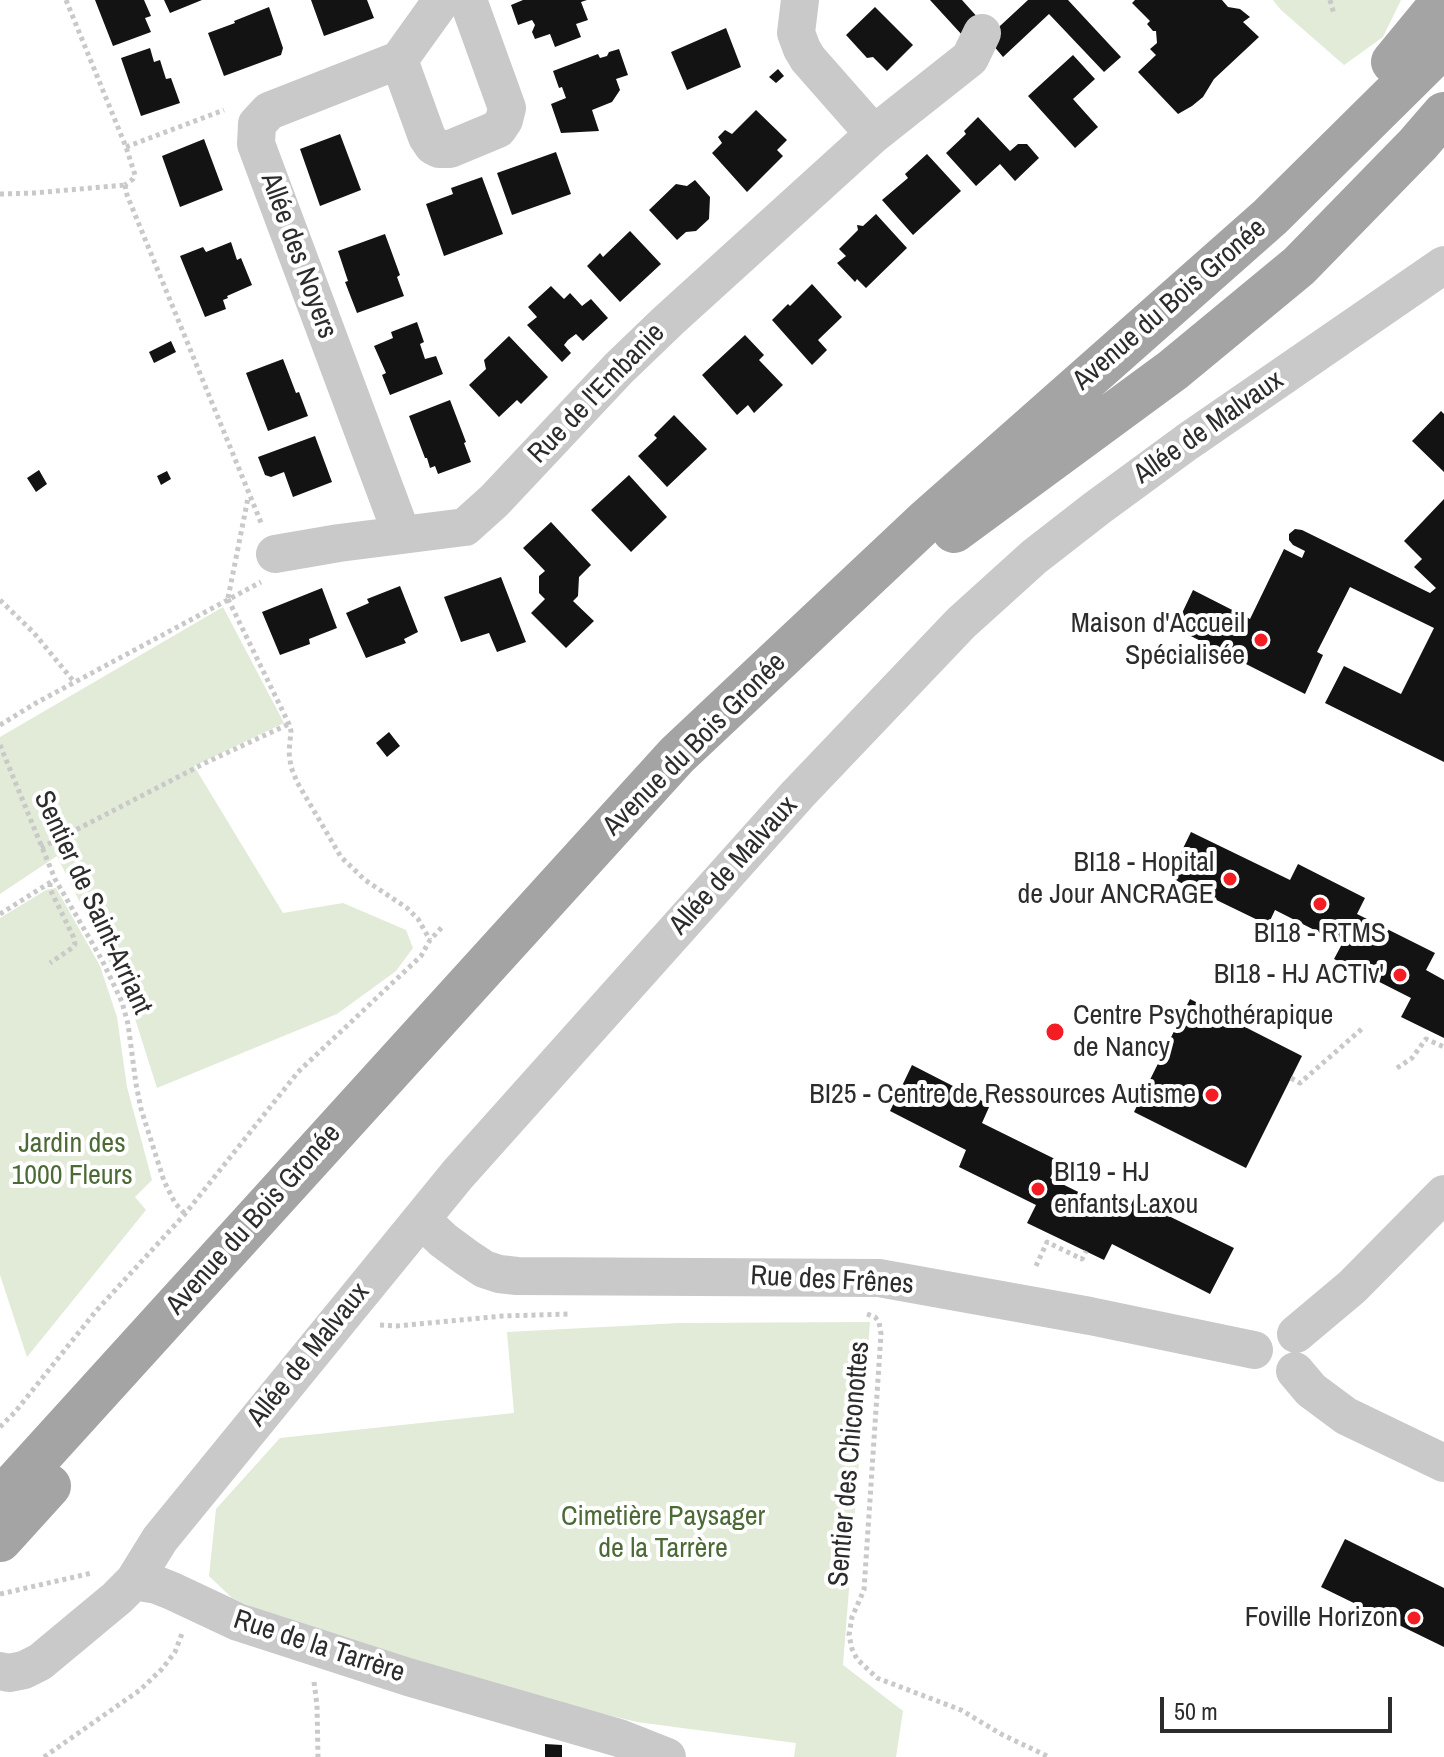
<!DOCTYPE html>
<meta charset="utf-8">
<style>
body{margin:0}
#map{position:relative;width:1444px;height:1757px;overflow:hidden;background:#fff;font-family:"Archivo Narrow",sans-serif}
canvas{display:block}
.scale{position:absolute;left:1160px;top:1697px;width:232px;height:36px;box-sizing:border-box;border:4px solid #2c2c2c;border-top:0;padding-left:10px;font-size:24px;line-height:28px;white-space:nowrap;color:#2c2c2c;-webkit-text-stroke:6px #fff;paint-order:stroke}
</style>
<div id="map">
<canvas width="1444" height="1757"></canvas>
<div class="scale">50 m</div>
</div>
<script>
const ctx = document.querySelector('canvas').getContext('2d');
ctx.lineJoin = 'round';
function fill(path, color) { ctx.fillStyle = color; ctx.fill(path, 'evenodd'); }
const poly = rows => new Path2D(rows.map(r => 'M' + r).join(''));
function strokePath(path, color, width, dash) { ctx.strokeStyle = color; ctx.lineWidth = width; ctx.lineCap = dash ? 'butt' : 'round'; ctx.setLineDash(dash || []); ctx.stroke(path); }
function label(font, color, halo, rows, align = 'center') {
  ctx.font = font + ' "Archivo Narrow",sans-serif'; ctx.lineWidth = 8; ctx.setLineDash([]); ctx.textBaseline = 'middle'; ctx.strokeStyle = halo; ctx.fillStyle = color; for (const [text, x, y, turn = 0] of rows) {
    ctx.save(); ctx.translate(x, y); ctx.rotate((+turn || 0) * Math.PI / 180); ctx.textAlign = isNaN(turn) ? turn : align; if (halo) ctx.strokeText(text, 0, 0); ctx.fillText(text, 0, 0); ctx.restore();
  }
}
const green = poly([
 [1273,0,1401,0,1383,37,1344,65,1281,10],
 [223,607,284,723,194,766,283,913,343,903,406,930,413,948,396,971,337,1014,157,1088,131,1006,57,856,0,894,0,737],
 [56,888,100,966,117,1017,127,1087,152,1180,135,1197,146,1210,27,1357,0,1275,0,918,46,890],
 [870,1322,843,1665,903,1711,896,1757,794,1757,796,1743,637,1722,595,1712,310,1633,232,1598,209,1576,216,1509,280,1438,514,1413,507,1332,680,1323]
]);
const building = poly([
 [95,0,144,0,151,16,145,18,151,32,113,46],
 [164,0,202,0,170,13],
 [311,0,367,0,374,18,324,36],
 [523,0,587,0,581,2,588,20,576,24,581,37,555,47,550,34,535,39,532,32,535,25,532,20,518,25,511,5],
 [930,0,962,0,980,20,963,36],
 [1028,0,1068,0,1121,57,1104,72,1049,14,1003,57,987,38],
 [1135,0,1222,0,1228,7,1240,9,1250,17,1243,22,1259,37,1214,79,1203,97,1192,106,1178,114,1138,72,1156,55,1150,49,1157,43,1156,31,1153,31,1147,24,1150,21,1132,3],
 [269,7,283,48,281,55,224,76,208,33,235,23,234,21],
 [875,7,913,45,887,71,873,57,867,58,846,35],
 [726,28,741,67,687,90,671,52],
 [150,48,154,62,160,60,166,79,171,78,180,103,141,116,121,58],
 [619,49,628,75,616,79,620,90,612,102,592,110,599,131,561,133,551,104,566,98,562,87,559,88,553,71,598,54,600,58,607,56,609,52],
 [1073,55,1095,79,1073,99,1098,127,1075,148,1028,96],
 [778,69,784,76,776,83,769,77],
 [756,110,787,140,777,150,783,156,747,192,712,153,722,143,718,137,725,130,732,134],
 [978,117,1010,151,1018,144,1027,144,1039,158,1015,181,1000,164,976,186,946,153,966,134,964,131],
 [340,134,361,190,320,206,300,149],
 [204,139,223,190,180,207,162,156],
 [556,152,571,194,512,215,497,173],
 [927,154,961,191,913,235,882,200,908,178,905,174],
 [482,177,503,234,444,256,426,204,453,194,451,188],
 [695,180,710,197,709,219,696,231,686,232,677,240,649,210,676,184,687,186],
 [876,214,907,248,866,288,857,279,855,282,837,263,846,256,839,249,858,230,857,225,863,226],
 [630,231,661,264,620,302,587,266,600,253,603,257],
 [385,234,400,275,397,277,404,296,357,313,345,282,348,281,338,251],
 [231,242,237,260,241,258,252,285,227,296,228,298,223,300,226,309,205,317,180,256,203,247,206,252],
 [812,284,842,317,818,340,827,350,812,365,772,320,788,304,790,306],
 [551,286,564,299,570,293,582,306,591,299,608,318,583,341,576,334,568,340,564,345,571,353,562,362,527,325,537,317,528,307],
 [417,322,424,342,420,344,425,359,436,356,443,374,390,395,382,375,386,373,374,346,393,338,391,332],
 [745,335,764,355,759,360,783,385,754,413,748,405,737,415,702,375],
 [509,336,548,377,521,404,517,400,499,417,469,385,486,369,484,360],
 [171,341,176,352,154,363,149,352],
 [283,359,296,393,299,392,308,416,268,431,246,373],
 [450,400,466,442,464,443,471,462,438,474,435,466,430,468,427,458,425,458,409,416],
 [1441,411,1444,414,1444,472,1412,441],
 [674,415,707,449,667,487,638,456,657,438,654,435],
 [315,436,332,482,293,497,284,472,271,477,265,475,258,457],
 [39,470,47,484,36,492,27,478],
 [167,471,171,479,161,485,157,476],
 [629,475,667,517,631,552,591,510],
 [1444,499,1444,762,1325,703,1344,666,1401,694,1434,628,1350,587,1317,652,1323,655,1305,694,1175,628,1193,590,1250,619,1284,549,1302,558,1305,551,1293,545,1289,540,1289,534,1295,529,1302,530,1430,593,1436,588,1414,567,1422,559,1404,541],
 [551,522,591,565,579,577,578,596,573,601,594,621,566,648,531,613,545,599,539,593,539,576,545,571,523,548],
 [501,577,526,642,497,652,489,633,461,642,444,597],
 [400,586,418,632,404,639,406,643,366,658,346,613,369,603,367,599],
 [322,588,337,628,309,639,310,644,280,655,262,612],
 [389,732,400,746,387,757,376,743],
 [1191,832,1290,880,1298,864,1365,898,1357,914,1435,953,1426,970,1444,980,1444,1038,1401,1017,1411,998,1334,959,1342,944,1275,910,1268,925,1169,877],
 [1190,999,1302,1056,1246,1168,1134,1112],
 [912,1065,990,1105,982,1123,1059,1161,1050,1178,1125,1215,1134,1199,1234,1248,1210,1294,1112,1244,1104,1260,1027,1223,1036,1205,959,1167,966,1150,890,1111],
 [1345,1539,1444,1588,1444,1647,1321,1587],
 [545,1744,562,1745,562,1757,545,1757]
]);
const path = poly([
 [66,0,126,147,135,175,133,179,125,185],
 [1330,0,1334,14],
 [126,147,224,110],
 [125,185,127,195,262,525],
 [0,194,34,193,125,185],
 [228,598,248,498],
 [228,599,289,724,291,731,289,752,291,767,297,782,341,857,365,880,407,908,418,919,430,940],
 [0,600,34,633,75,683],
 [0,725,36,703,261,582],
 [0,745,55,879,102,960,122,1002,128,1024,136,1084,141,1109,164,1181,175,1203,185,1214],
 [41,848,205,763,289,724],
 [50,883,50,889,73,936,75,944,72,948,50,963],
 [0,914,51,882],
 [1397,1068,1412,1058,1426,1039,1444,1047],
 [1291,1078,1300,1083,1364,1027],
 [1036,1266,1047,1242,1082,1259,1086,1251],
 [867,1314,875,1317,879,1322,881,1334,864,1590,852,1617,849,1635,852,1649,857,1659,877,1678,961,1710,1001,1734,1049,1757],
 [380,1325,396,1326,503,1316,569,1314],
 [0,1427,15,1412,96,1311,185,1214,298,1072,421,956,430,940,444,925],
 [0,1594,92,1573],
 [314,1682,317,1705,318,1757],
 [44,1757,140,1690,162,1669,175,1652,183,1631]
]);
const minor = poly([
 [800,0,796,33,802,49,808,59,874,134],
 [399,60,427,137,433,146,439,149,450,149,498,129,504,120,507,108,468,0],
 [402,535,256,144,257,124,269,111,399,60,442,0],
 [275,554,339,543,465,527,494,501,619,368,669,320,874,134,970,58,982,33],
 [422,1220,443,1240,466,1257,484,1269,499,1274,517,1276,879,1278,1090,1316,1254,1350],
 [1296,1334,1352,1287,1444,1194],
 [1295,1371,1311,1390,1346,1416,1444,1463],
 [134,1581,157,1585,172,1591,238,1622,408,1677,619,1738,667,1757],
 [0,1671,9,1673,24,1670,40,1662,117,1598,134,1581,160,1539,458,1174,798,794,961,623,1034,557,1097,508,1187,442,1444,265]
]);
const major = poly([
 [1393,62,1444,0],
 [954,531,1173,370,1299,266,1418,144,1444,114],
 [0,1500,677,755,926,521,1270,217,1444,45],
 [0,1540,49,1486]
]);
const markers = [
 [1261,640,8,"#f41d24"],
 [1230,879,8,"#f41d24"],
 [1320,904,8,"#f41d24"],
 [1400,975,8,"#f41d24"],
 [1055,1032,10,"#f41d24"],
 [1212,1095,8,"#f41d24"],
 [1038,1189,8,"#f41d24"],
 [1414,1618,8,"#f41d24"]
];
const streetNames = [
 ["Allée des Noyers",298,256,70],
 ["Avenue du Bois Gronée",1170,305,-41],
 ["Rue de l'Embanie",597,394,-46],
 ["Allée de Malvaux",1209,428,-35],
 ["Avenue du Bois Gronée",695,745,-45],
 ["Allée de Malvaux",734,866,-48],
 ["Sentier de Saint-Arriant",92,903,65],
 ["Avenue du Bois Gronée",254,1220,-48],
 ["Rue des Frênes",832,1281,3],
 ["Allée de Malvaux",309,1355,-51],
 ["Sentier des Chiconottes",850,1464,-85],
 ["Rue de la Tarrère",319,1647,18]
];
const poiNames = [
 ["Maison d'Accueil",1245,624],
 ["Spécialisée",1245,656],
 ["BI18 - Hopital",1214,863],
 ["de Jour ANCRAGE",1214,895],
 ["BI18 - RTMS",1320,934,"center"],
 ["BI18 - HJ ACTIv'",1384,975],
 ["Centre Psychothérapique",1073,1016,"left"],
 ["de Nancy",1073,1048,"left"],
 ["BI25 - Centre de Ressources Autisme",1196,1095],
 ["BI19 - HJ",1054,1173,"left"],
 ["enfants Laxou",1054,1205,"left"],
 ["Foville Horizon",1398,1618]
];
const parkNames = [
 ["Jardin des",72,1144],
 ["1000 Fleurs",72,1176],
 ["Cimetière Paysager",663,1517],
 ["de la Tarrère",663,1549]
];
fill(green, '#e1ebd7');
fill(building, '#131313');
strokePath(path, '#c9c9c9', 5, [4, 4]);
strokePath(minor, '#c9c9c9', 38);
strokePath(major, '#a4a4a4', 44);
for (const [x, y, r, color] of markers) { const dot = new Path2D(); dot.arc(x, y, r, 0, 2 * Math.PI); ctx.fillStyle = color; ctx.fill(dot); strokePath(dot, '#fff', 3); }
label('28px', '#2c2c2c', '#fff', streetNames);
label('28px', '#2c2c2c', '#fff', poiNames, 'right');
label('28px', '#4c6a36', '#fff', parkNames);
</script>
